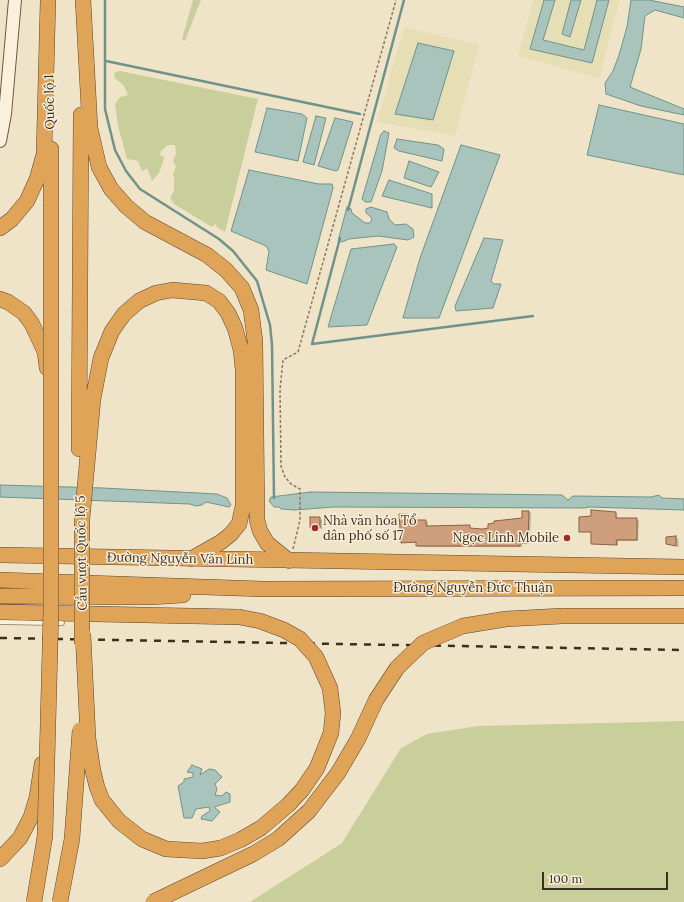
<!DOCTYPE html>
<meta charset="utf-8">
<style>
body{margin:0}
#map{position:relative;width:684px;height:902px;overflow:hidden;background:#f0e4c8;font-family:Lora,serif}
canvas{display:block}
.scale{position:absolute;left:542px;top:872px;width:126px;height:18px;box-sizing:border-box;border:2px solid #3d2e20;border-top:0;padding-left:5px;font-size:12px;line-height:14px;white-space:nowrap;color:#3d2e20;-webkit-text-stroke:3px #f7eed8;paint-order:stroke}
</style>
<div id="map">
<canvas width="684" height="902"></canvas>
<div class="scale">100 m</div>
</div>
<script>
const ctx = document.querySelector('canvas').getContext('2d');
ctx.lineJoin = 'round';
function fill(path, color) { ctx.fillStyle = color; ctx.fill(path, 'evenodd'); }
const poly = rows => new Path2D(rows.map(r => 'M' + r).join(''));
function strokePath(path, color, width, dash) { ctx.strokeStyle = color; ctx.lineWidth = width; ctx.lineCap = dash ? 'butt' : 'round'; ctx.setLineDash(dash || []); ctx.stroke(path); }
function label(font, color, halo, rows, align = 'center') {
  ctx.font = font + ' Lora,serif'; ctx.lineWidth = 3; ctx.setLineDash([]); ctx.textBaseline = 'middle'; ctx.strokeStyle = halo; ctx.fillStyle = color; for (const [text, x, y, turn = 0] of rows) {
    ctx.save(); ctx.translate(x, y); ctx.rotate((+turn || 0) * Math.PI / 180); ctx.textAlign = isNaN(turn) ? turn : align; if (halo) ctx.strokeText(text, 0, 0); ctx.fillText(text, 0, 0); ctx.restore();
  }
}
const farmland = poly([
 [533,0,620,0,599,78,518,56],
 [404,27,479,45,455,136,377,122]
]);
const green = poly([
 [193,0,201,0,185,41,182,39],
 [120,71,258,99,225,232,218,228,215,224,212,227,174,204,170,198,174,190,174,178,173,174,176,166,173,161,176,154,175,145,168,145,161,151,160,156,164,156,163,162,159,173,152,181,147,168,142,171,138,161,127,159,118,126,115,104,120,97,128,95,124,86,114,77,115,72],
 [684,721,684,902,250,902,342,843,401,748,427,734,478,726]
]);
const water = poly([
 [544,0,555,0,543,40,584,50,597,0,609,0,592,63,530,49,544,0],
 [571,0,581,0,570,37,562,34,571,0],
 [631,0,649,0,684,7,684,18,655,10,645,16,641,49,630,87,684,109,684,115,641,106,606,94,605,83,613,71,619,55,627,27,631,0],
 [418,43,454,51,433,120,395,114,418,43],
 [599,105,684,124,684,175,587,155,599,105],
 [267,108,302,114,307,118,298,161,255,152,267,108],
 [316,116,326,118,314,165,303,162,316,116],
 [335,118,353,122,338,170,336,171,318,166,335,118],
 [384,131,389,133,382,171,371,202,365,202,362,199,381,134,384,131],
 [397,139,438,145,444,149,442,161,399,151,394,148,397,139],
 [461,145,500,155,439,318,403,318,420,258,461,145],
 [409,161,439,172,431,187,404,178,409,161],
 [249,170,319,184,332,184,333,188,307,284,266,270,269,251,266,246,231,231,249,170],
 [389,180,432,194,432,208,382,196,389,180],
 [347,207,351,209,352,213,365,223,370,223,372,219,370,216,366,213,366,209,371,207,387,212,389,219,395,225,406,224,413,229,414,237,408,240,378,236,349,239,342,242,338,241,347,207],
 [484,238,503,240,491,281,494,284,501,284,493,308,456,311,455,306,484,238],
 [394,244,397,247,367,325,328,327,351,249,394,244],
 [0,485,103,488,217,494,227,498,231,505,229,507,206,502,202,505,196,506,190,504,0,497,0,485],
 [311,492,562,495,568,500,573,496,651,497,659,495,662,498,684,499,684,510,590,507,584,508,333,507,295,510,281,509,279,507,274,507,269,501,271,497,311,492],
 [192,765,202,769,200,775,209,769,215,770,222,777,215,784,217,789,215,795,222,796,226,792,230,794,230,802,214,807,220,812,212,821,201,819,202,816,210,811,209,807,196,809,192,818,184,818,178,786,184,782,184,779,193,777,193,773,187,772,192,765]
]);
const shadow = poly([
 [592,511,616,513,618,519,639,520,638,541,618,541,618,545,592,544,592,532,580,532,592,517],
 [529,512,531,513,530,544,522,544,522,547,419,547,417,543,402,543,407,515,409,516,409,521,426,521,428,522,428,527,469,526,472,529,489,529,523,519],
 [319,518,322,520,322,529,311,527],
 [676,537,678,539,679,547,667,544]
]);
const stream = poly([
 [105,0,105,109,115,150,126,171,140,189,219,239,233,251,257,281,270,325,272,345,274,498],
 [106,61,360,114],
 [348,210,404,0],
 [340,238,312,344,533,316]
]);
const building = poly([
 [591,510,616,512,616,518,637,518,637,540,616,540,617,545,591,544,591,532,579,532,579,517,591,516,591,510],
 [522,511,529,511,528,543,520,543,520,546,416,546,416,542,401,543,399,514,407,514,407,520,426,520,426,526,470,525,470,528,482,529,488,528,488,524,494,523,494,521,522,518,522,511],
 [310,517,320,517,320,528,310,528,310,517],
 [676,536,676,546,666,544,666,537,676,536]
]);
const path = poly([
 [293,549,300,520,300,489,291,484,285,477,281,466,280,390,283,360,298,352,396,0]
]);
const lane = poly([
 [0,622,48,623],
 [54,623,62,623]
]);
const secondary = poly([
 [0,141,5,114,15,0]
]);
const highway = poly([
 [83,0,90,128,99,167,111,189,126,206,145,222,207,255,226,270,242,288,251,310,255,341,257,520,260,531,267,543,289,561],
 [51,149,51,204],
 [0,228,12,219,27,201,37,179,44,154,48,0],
 [0,299,8,302,24,313,32,324,45,352,47,368],
 [79,449,81,115],
 [82,519,93,399,101,358,112,331,124,314,139,301,156,293,172,290,206,293,219,301,228,313,235,328,241,350,243,370,243,506,239,524,231,534,221,542,191,559],
 [0,555,684,567],
 [0,580,263,589,684,588],
 [0,596,151,597,183,595],
 [0,612,239,617],
 [562,616,684,616],
 [0,859,20,838,31,817,37,797,42,764]
]);
const rail = poly([
 [0,638,684,650]
]);
const highwayBridge = poly([
 [82,519,82,644],
 [83,634,88,738,93,771,97,787,102,800,119,821,142,839,166,849,202,851,221,848,240,840,261,828,288,805,302,790,317,768,331,733,333,713,330,688,316,657,300,639,284,630,260,621,239,617],
 [34,902,45,836,51,610,51,204],
 [60,902,72,839,80,730],
 [153,902,253,854,278,839,309,811,338,773,358,739,376,700,397,668,423,643,463,626,506,619,562,616]
]);
const markers = [
 [315,528,4,"#9e2a2b"],
 [567,538,4,"#9e2a2b"]
];
const streetNames = [
 ["Quốc lộ 1",50,102,-91],
 ["Cầu vượt Quốc lộ 5",82,553,-91],
 ["Đường Nguyễn Văn Linh",180,559,1],
 ["Đường Nguyễn Đức Thuận",473,588]
];
const poiNames = [
 ["Nhà văn hóa Tổ",323,521],
 ["dân phố số 17",323,536],
 ["Ngọc Linh Mobile",559,538,"right"]
];
fill(farmland, '#e6deb5');
fill(green, '#c9cf9b');
fill(water, '#a9c4bc');
strokePath(water, '#6f938a', 1);
fill(shadow, '#0003');
strokePath(stream, '#6f938a', 2.5);
fill(building, '#cf9f7d');
strokePath(building, '#8d5f41', 1);
strokePath(lane, '#8d765c', 5.5);
strokePath(secondary, '#6f573f', 14);
strokePath(highway, '#5b4430', 16);
strokePath(path, '#8d765c', 1.5, [3, 2]);
strokePath(lane, '#faf1dc', 4);
strokePath(secondary, '#faf1dc', 12);
strokePath(highway, '#e0a458', 15);
strokePath(rail, '#3d2e20', 2.5, [7, 7]);
strokePath(highwayBridge, '#5b4430', 16, []);
strokePath(highwayBridge, '#e0a458', 15);
for (const [x, y, r, color] of markers) { const dot = new Path2D(); dot.arc(x, y, r, 0, 2 * Math.PI); ctx.fillStyle = color; ctx.fill(dot); strokePath(dot, '#f7eed8', 1.5); }
label('13px', '#3d2e20', '#f7eed8', streetNames);
label('13px', '#3d2e20', '#f7eed8', poiNames, 'left');
</script>
